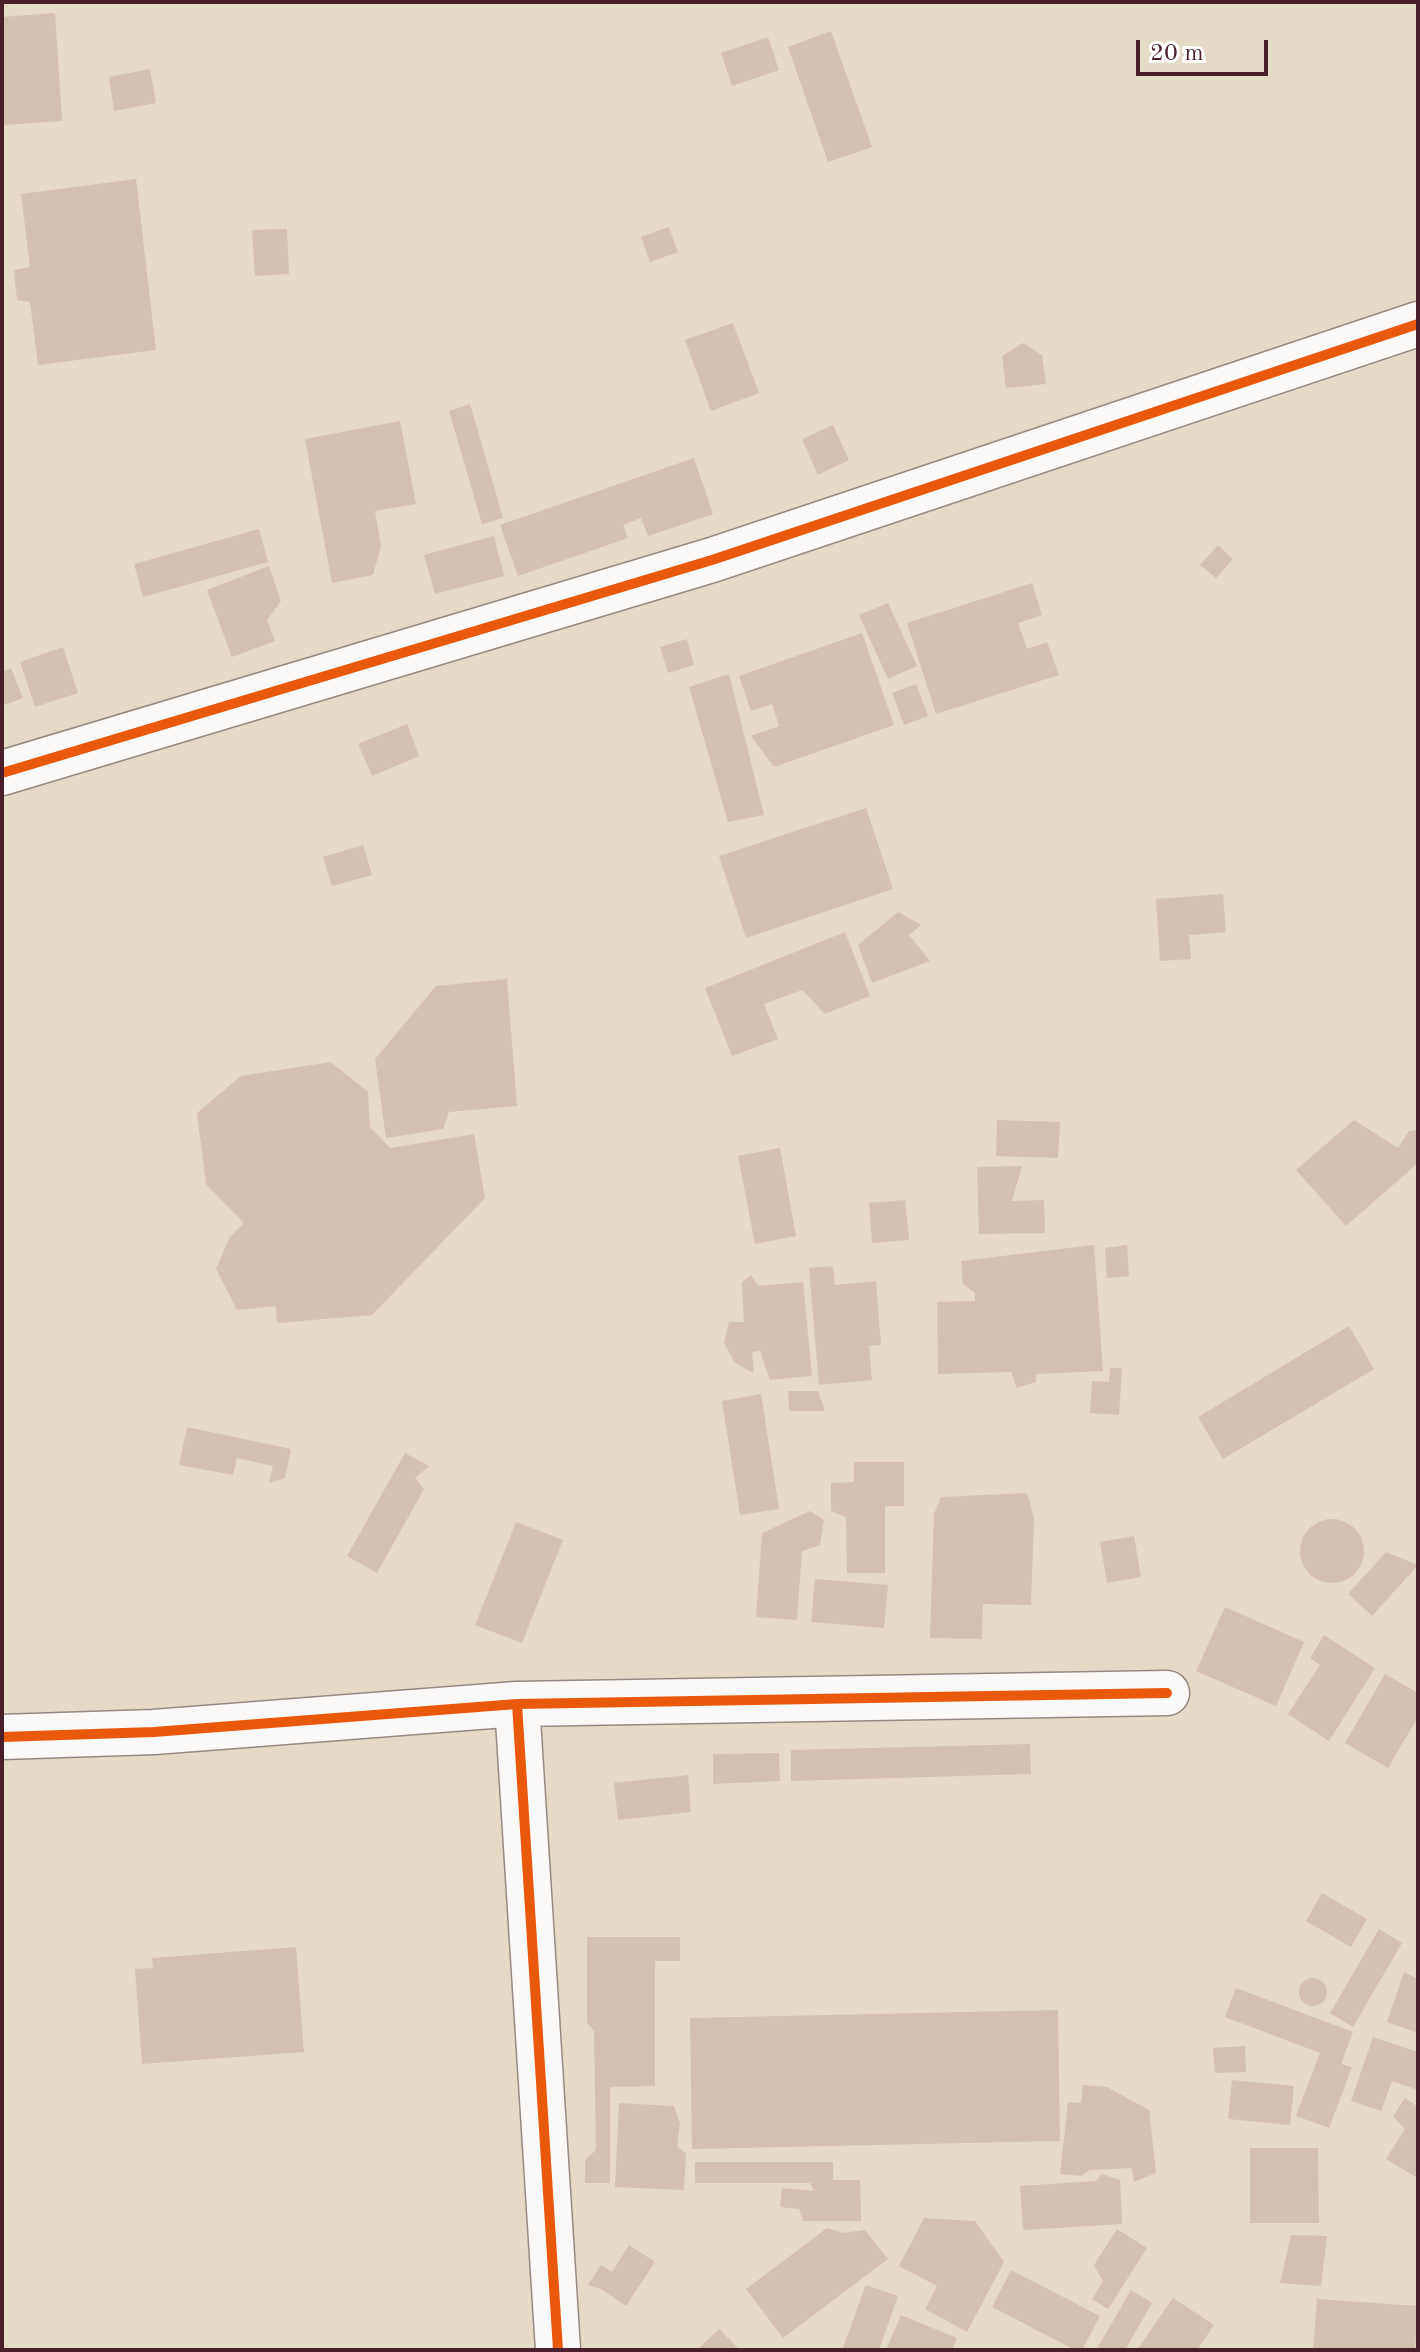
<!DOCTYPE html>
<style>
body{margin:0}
#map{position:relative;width:1420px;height:2352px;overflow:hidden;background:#e5d9c8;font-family:"Old Standard TT",serif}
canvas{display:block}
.frame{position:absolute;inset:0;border:4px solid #4a1f2b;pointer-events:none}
.scale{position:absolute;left:1136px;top:40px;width:132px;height:36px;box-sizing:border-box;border:4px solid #4a1f2b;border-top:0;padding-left:10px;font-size:24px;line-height:28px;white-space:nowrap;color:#4a1f2b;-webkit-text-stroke:6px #fff;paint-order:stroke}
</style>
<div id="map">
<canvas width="1420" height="2352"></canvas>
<div class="frame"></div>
<div class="scale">20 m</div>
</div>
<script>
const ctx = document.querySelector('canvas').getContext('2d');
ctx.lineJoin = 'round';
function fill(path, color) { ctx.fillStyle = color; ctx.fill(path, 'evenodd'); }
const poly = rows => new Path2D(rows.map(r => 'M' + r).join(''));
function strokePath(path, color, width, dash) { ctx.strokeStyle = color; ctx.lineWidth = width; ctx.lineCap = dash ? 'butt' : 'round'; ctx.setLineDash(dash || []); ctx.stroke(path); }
const building = poly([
 [55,13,62,121,2,125,2,17],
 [831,31,872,147,828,162,788,47],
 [768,37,779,70,732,86,721,53],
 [150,69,156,103,114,111,109,77],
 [136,179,156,350,38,365,30,302,17,300,14,270,30,267,21,194],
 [669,227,678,252,650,262,641,237],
 [287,229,289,274,255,276,252,230],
 [733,323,759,393,711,411,685,340],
 [1023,343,1042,355,1046,384,1006,388,1002,356],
 [470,404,503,518,482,524,449,411],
 [400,421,416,504,375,511,381,546,373,575,332,583,305,439],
 [833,425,849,460,818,475,802,439],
 [694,458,713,514,648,536,641,518,623,525,628,538,518,576,500,525],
 [259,529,268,562,143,597,134,564],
 [494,536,504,576,435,594,424,555],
 [1218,545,1233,559,1216,578,1200,565],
 [269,566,281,601,267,620,275,641,232,657,207,590],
 [1032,583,1042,615,1018,623,1027,649,1047,642,1059,675,936,714,907,623],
 [888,603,917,666,888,679,859,615],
 [862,633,894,725,774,767,751,736,779,726,772,704,751,711,739,676],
 [687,639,694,665,668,673,660,647],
 [63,647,78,693,35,707,20,662],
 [11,668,23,698,5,705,2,698,2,672],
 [729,674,764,815,728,822,689,687],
 [916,684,928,716,904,725,892,693],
 [407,724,419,756,372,776,358,744],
 [866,808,893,889,746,938,719,856],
 [363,845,372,875,332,886,323,857],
 [1223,894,1226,932,1189,935,1191,959,1160,961,1156,899],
 [898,912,921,925,909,935,930,961,872,983,858,945],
 [845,932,870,996,825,1014,802,990,764,1004,778,1039,732,1056,705,988],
 [507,979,517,1106,449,1112,443,1129,386,1138,375,1059,436,986],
 [331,1062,368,1092,370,1127,390,1148,474,1134,485,1198,372,1315,277,1323,276,1306,237,1310,216,1269,229,1238,244,1223,206,1184,197,1113,241,1076],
 [997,1120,1060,1122,1058,1158,996,1156],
 [1354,1120,1398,1148,1409,1131,1418,1130,1418,1163,1346,1226,1296,1170],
 [780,1148,796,1236,755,1244,738,1156],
 [1022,1166,1012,1201,1044,1200,1045,1233,979,1234,977,1167],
 [905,1200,909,1240,872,1243,869,1203],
 [1094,1245,1103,1371,1036,1374,1036,1382,1017,1388,1011,1372,938,1374,937,1302,975,1301,975,1293,963,1284,961,1261],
 [1127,1245,1129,1276,1107,1278,1105,1248],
 [833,1266,835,1285,876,1281,881,1345,869,1346,872,1380,819,1385,809,1268],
 [751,1275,758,1286,803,1282,812,1376,770,1380,760,1351,752,1352,754,1373,735,1363,724,1343,729,1322,744,1322,742,1282],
 [1349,1326,1374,1369,1223,1459,1198,1417],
 [1110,1368,1122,1368,1119,1415,1090,1413,1092,1381,1109,1382],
 [788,1391,818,1391,825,1411,789,1411],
 [761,1394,779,1509,740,1515,722,1401],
 [187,1427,291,1449,285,1478,269,1483,273,1466,237,1458,233,1475,179,1465],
 [405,1453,429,1466,415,1478,424,1489,377,1573,347,1556],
 [854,1462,904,1462,904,1506,885,1506,885,1573,847,1573,846,1517,831,1511,831,1483,854,1482],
 [1027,1493,1034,1518,1031,1605,983,1604,982,1639,930,1638,934,1514,941,1497],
 [810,1511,824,1520,820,1545,802,1551,797,1620,756,1617,762,1533],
 '1300 1551a32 32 0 1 1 64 0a32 32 0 1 1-64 0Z',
 [516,1522,563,1540,522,1643,475,1625],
 [1134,1536,1141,1577,1107,1583,1100,1542],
 [1386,1552,1418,1565,1372,1616,1348,1594],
 [815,1579,888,1585,884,1628,811,1622],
 [1225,1607,1304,1642,1276,1706,1196,1671],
 [1324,1635,1375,1668,1329,1741,1288,1714,1320,1665,1310,1658],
 [1385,1674,1418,1693,1418,1717,1388,1768,1345,1743],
 [1030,1744,1031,1774,791,1781,791,1750],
 [779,1753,780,1781,713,1784,713,1754],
 [688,1775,691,1812,618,1820,614,1783],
 [1322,1893,1367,1919,1351,1947,1306,1921],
 [1379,1929,1402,1943,1353,2027,1330,2013],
 [587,1937,680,1937,680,1961,655,1961,655,2086,610,2087,610,2183,585,2183,585,2160,596,2150,594,2031,587,2023],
 [296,1947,304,2052,142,2064,135,1969,153,1968,152,1958],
 [1404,1972,1418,1979,1418,2033,1387,2022],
 '1299 1992a14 14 0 1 1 28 0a14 14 0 1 1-28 0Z',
 [1236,1988,1353,2032,1341,2064,1352,2067,1329,2128,1296,2116,1320,2053,1225,2017],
 [1058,2010,1060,2141,692,2149,690,2018],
 [1373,2037,1418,2052,1418,2090,1392,2081,1381,2111,1351,2101],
 [1245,2046,1246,2072,1215,2073,1213,2048],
 [1232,2080,1294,2086,1290,2125,1228,2119],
 [1083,2085,1107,2087,1149,2110,1156,2173,1134,2182,1132,2168,1090,2170,1081,2176,1060,2174,1068,2102,1081,2103],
 [1405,2098,1418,2107,1416,2177,1386,2159,1405,2129,1393,2116],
 [619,2103,674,2106,680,2123,677,2146,686,2154,684,2190,615,2187],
 [1250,2148,1318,2148,1319,2223,1250,2223],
 [695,2162,833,2162,833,2180,860,2180,861,2221,803,2221,799,2209,780,2207,782,2188,814,2191,810,2183,695,2183],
 [1102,2174,1120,2180,1122,2224,1023,2230,1020,2186,1096,2181],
 [924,2218,975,2221,1004,2262,967,2332,925,2309,937,2286,899,2266],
 [827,2228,843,2233,865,2230,888,2259,783,2338,746,2289],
 [1117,2229,1147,2248,1108,2309,1092,2299,1103,2281,1094,2265],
 [1291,2235,1327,2236,1321,2286,1280,2283],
 [629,2245,655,2262,626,2306,601,2289,588,2285,601,2265,612,2272],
 [1011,2270,1100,2316,1082,2350,1075,2350,992,2307],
 [866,2285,898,2296,879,2350,842,2350],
 [1131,2290,1152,2303,1125,2350,1096,2350],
 [1173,2298,1214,2325,1197,2350,1137,2350],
 [1317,2299,1418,2306,1415,2350,1313,2350],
 [901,2315,957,2338,952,2350,886,2350],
 [719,2329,740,2350,697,2350]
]);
const minor = poly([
 [2,773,712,560,1418,324],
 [517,1704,558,2350],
 [2,1737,154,1732,517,1704,1167,1693]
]);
const cycleway = poly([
 [2,773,712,560,1418,324],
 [517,1704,558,2350],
 [2,1737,154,1732,517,1704,1167,1693]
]);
fill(building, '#d4c1b1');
strokePath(minor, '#968983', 47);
strokePath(minor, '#fbf9f7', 44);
strokePath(cycleway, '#e8590c', 10);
</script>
